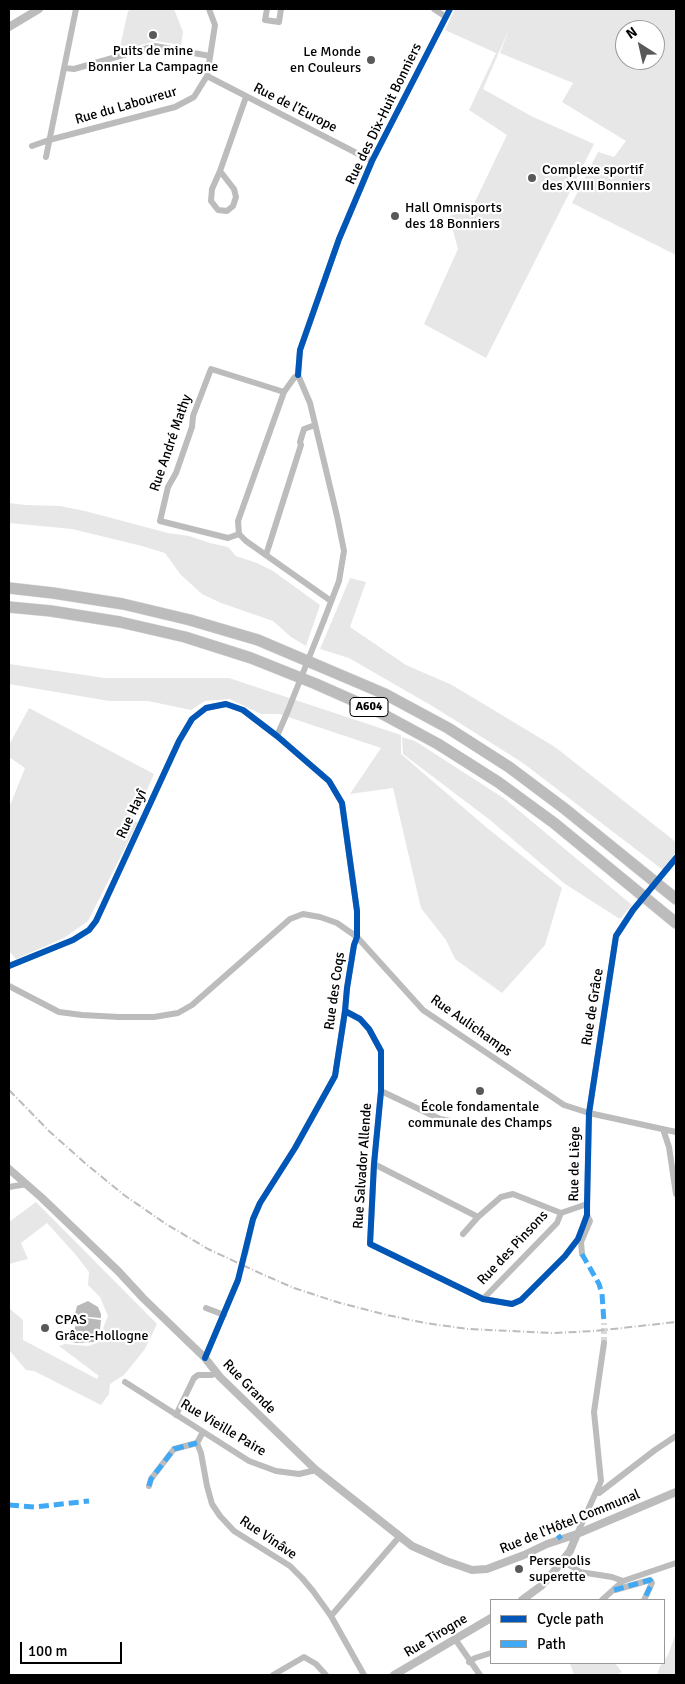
<!DOCTYPE html>
<meta charset="utf-8">
<style>
body{margin:0}
#map{position:relative;width:685px;height:1684px;overflow:hidden;background:#fff;font-family:Signika,sans-serif}
canvas{display:block}
.frame{position:absolute;inset:0;border:10px solid #000;pointer-events:none}
.legend{position:absolute;left:490px;top:1599px;width:175px;height:65px;box-sizing:border-box;background:#fff;border:1px solid #999;margin:0;padding:6px 9px;list-style:none;font-size:15px;color:#000}
.legend li{display:flex;align-items:center;gap:10px;height:25px}
.legend b{width:25px;border:1px solid #999}
.north{position:absolute;left:615px;top:20px;width:50px;height:50px;box-sizing:border-box;background:#fff;border:1px solid #999;border-radius:50%;rotate:325deg;font-size:14px;font-weight:700;line-height:20px;text-align:center;color:#000}
.north::after{content:'';display:block;margin:auto;width:18px;height:22px;background:#595959;clip-path:polygon(50% 0,100% 100%,50% 72%,0 100%)}
.scale{position:absolute;left:20px;top:1642px;width:102px;height:22px;box-sizing:border-box;border:2px solid #000;border-top:0;padding-left:6px;font-size:15px;line-height:18px;white-space:nowrap;color:#000;-webkit-text-stroke:4px #fff;paint-order:stroke}
</style>
<div id="map">
<canvas width="685" height="1684"></canvas>
<div class="frame"></div>
<ul class="legend">
<li><b style="height:6px;background:#0057b8"></b>Cycle path</li>
<li><b style="height:6px;background:#3fa9f5"></b>Path</li>
</ul>
<div class="north">N</div>
<div class="scale">100 m</div>
</div>
<script>
const ctx = document.querySelector('canvas').getContext('2d');
ctx.lineJoin = 'round';
function fill(path, color) { ctx.fillStyle = color; ctx.fill(path, 'evenodd'); }
const poly = rows => new Path2D(rows.map(r => 'M' + r).join(''));
function strokePath(path, color, width, dash) { ctx.strokeStyle = color; ctx.lineWidth = width; ctx.lineCap = dash ? 'butt' : 'round'; ctx.setLineDash(dash || []); ctx.stroke(path); }
function label(font, color, halo, rows, align = 'center') {
  ctx.font = font + ' Signika,sans-serif'; ctx.lineWidth = 4.5; ctx.setLineDash([]); ctx.textBaseline = 'middle'; ctx.strokeStyle = halo; ctx.fillStyle = color; for (const [text, x, y, turn = 0] of rows) {
    ctx.save(); ctx.translate(x, y); ctx.rotate((+turn || 0) * Math.PI / 180); ctx.textAlign = isNaN(turn) ? turn : align; if (halo) ctx.strokeText(text, 0, 0); ctx.fillText(text, 0, 0); ctx.restore();
  }
}
const green = poly([
 [133,9,174,9,183,32,181,45,156,41,119,51,128,11],
 [455,9,676,9,676,255,572,203,598,152,614,157,626,141,562,102,573,83,500,53,509,29,483,89,531,116,594,144,486,358,424,324,458,249,449,216,465,211,470,212,507,135,469,110,496,53,445,30],
 [625,30,655,30,655,60,625,60],
 [9,503,26,505,60,506,85,511,168,533,189,536,210,543,228,547,236,556,257,563,273,571,320,605,306,646,291,637,273,621,221,603,202,594,181,575,165,553,142,546,72,529,9,523],
 [350,578,366,582,350,627,406,665,452,685,555,747,676,842,676,852,663,870,523,763,434,707,349,658,320,649],
 [9,664,105,678,229,678,401,735,401,754,486,827,562,888,545,945,502,993,455,959,446,940,421,908,393,788,350,794,381,748,279,714,261,714,230,699,205,701,191,710,148,701,109,701,9,684],
 [29,708,154,774,133,821,138,822,88,921,64,938,16,959,9,951,9,808,25,768,9,757,9,745],
 [402,737,415,741,505,799,632,905,620,919,565,884,490,820,403,754],
 [36,1202,157,1324,145,1349,124,1375,110,1384,109,1394,101,1405,34,1371,26,1370,9,1350,9,1308,23,1320,23,1340,97,1379,99,1376,59,1346,65,1344,88,1346,97,1343,108,1316,100,1297,88,1285,89,1272,76,1255,47,1223,21,1243,28,1259,9,1264,9,1222],
 [676,1633,676,1675,657,1675,660,1666,668,1655],
 [570,1663,615,1663,622,1672,616,1675,574,1675]
]);
const water = poly([
 [88,1301,98,1307,101,1314,101,1318,77,1316,75,1314,77,1306],
 [79,1317,101,1320,100,1330,94,1342,76,1343,69,1341,67,1338,69,1334,72,1335]
]);
const minorTunnel = poly([
 [633,910,666,870],
 [238,1280,245,1254],
 [604,1343,604,1323]
]);
const minor = poly([
 [267,9,265,20,279,22,281,9],
 [434,9,446,17],
 [65,68,74,69,155,46,210,56],
 [207,76,372,161],
 [32,146,49,140,175,107,194,97,207,76,215,25,209,9],
 [46,157,76,9],
 [220,171,234,189,236,197,233,206,227,211,218,210,211,201,212,189,220,171,246,97],
 [298,375,294,378,284,392,238,521,239,534,246,541,331,601],
 [239,534,228,538,160,521,168,487,176,473,192,427,193,416,211,369,284,392],
 [266,555,301,445,300,442,304,429,315,425],
 [324,620,339,581,344,551,337,516,310,403,298,375,300,350,339,239,372,161,450,9],
 [277,736,287,713],
 [666,870,676,858],
 [9,966,73,940,89,930,96,921,179,741,192,719,206,708,226,704,243,710,277,736,329,781,342,803,357,911,357,937,354,945,347,988,345,1011,335,1076,295,1148,260,1203,253,1219,245,1254],
 [9,986,59,1012,82,1015,119,1017,154,1017,178,1013,192,1005,290,919,303,914,320,917,337,923,357,937,423,1010,564,1105,589,1113,676,1132],
 [345,1011,360,1019,369,1029,381,1051,381,1091,374,1164,370,1244,483,1299,512,1304,521,1300,565,1256,578,1239,587,1215,589,1113,616,936,633,910],
 [381,1091,440,1119,451,1121],
 [663,1129,669,1147,676,1194],
 [374,1164,478,1217,501,1197,513,1194,561,1213,587,1204],
 [9,1187,27,1184],
 [463,1234,478,1217],
 [582,1254,581,1242,590,1221,587,1215],
 [483,1299,557,1223,561,1213],
 [206,1308,224,1315],
 [205,1358,238,1280],
 [125,1382,249,1461,276,1471,299,1474,316,1470],
 [176,1415,194,1378,198,1375,212,1375,217,1373],
 [203,1432,197,1443,201,1453,207,1486,212,1504,220,1516,234,1531,290,1566,302,1578,313,1591,331,1616,364,1675],
 [149,1486,151,1479,174,1449,197,1443],
 [599,1493,655,1450,676,1436],
 [577,1534,601,1481,594,1412,604,1343],
 [562,1560,580,1572,612,1577,623,1581],
 [615,1590,650,1580,652,1583,644,1600],
 [602,1600,623,1581,676,1563],
 [331,1616,400,1536],
 [455,1639,480,1675],
 [469,1662,475,1658,491,1653],
 [273,1675,304,1657,316,1664,326,1675]
]);
const tertiary = poly([
 [9,27,39,9],
 [9,1169,42,1198,119,1272,143,1298,205,1358,220,1377,316,1470,412,1546,446,1561,472,1570,487,1569,524,1555,547,1544,577,1534,676,1492],
 [522,1600,541,1586,551,1575,570,1551,577,1534],
 [394,1675,491,1618]
]);
const motorway = poly([
 [9,588,53,593,123,604,190,620,258,640,385,694,448,728,509,767,565,809,676,899],
 [9,607,51,611,120,622,185,637,251,658,316,684,377,711,438,744,498,782,554,823,676,923]
]);
const rail = poly([
 [9,1090,49,1131,86,1164,124,1195,166,1224,208,1249,264,1275,294,1288,340,1303,387,1315,425,1323,468,1329,553,1333,595,1331,676,1322]
]);
const minorBridge = poly([
 [287,713,324,620]
]);
const quiet = poly([
 [582,1254,599,1284,602,1294,604,1323],
 [149,1486,151,1479,174,1449,197,1443],
 [9,1505,35,1507,89,1501],
 [549,1523,561,1539],
 [614,1590,650,1580,652,1583,644,1600]
]);
const cycleway = poly([
 [298,375,300,350,339,239,372,161,450,9],
 [9,966,73,940,89,930,96,921,179,741,192,719,206,708,226,704,243,710,277,736,329,781,342,803,357,911,357,937,354,945,347,988,345,1011,335,1076,295,1148,260,1203,253,1219,238,1280,205,1358],
 [345,1011,360,1019,369,1029,381,1051,381,1091,374,1164,370,1244,483,1299,512,1304,521,1300,565,1256,578,1239,583,1226,587,1215,587,1204,589,1113,616,936,633,910,676,858]
]);
const markers = [
 [153,35,5,"#595959"],
 [371,60,5,"#595959"],
 [532,178,5,"#595959"],
 [395,216,5,"#595959"],
 [480,1091,5,"#595959"],
 [45,1328,5,"#595959"],
 [519,1569,5,"#595959"]
];
const shields = [
 [369,707,38]
];
const shieldNames = [
 ["A604",369,707]
];
const poiNames = [
 ["Puits de mine",153,51,"center"],
 ["Bonnier La Campagne",153,67,"center"],
 ["Le Monde",361,52,"right"],
 ["en Couleurs",361,68,"right"],
 ["Complexe sportif",542,170],
 ["des XVIII Bonniers",542,186],
 ["Hall Omnisports",405,208],
 ["des 18 Bonniers",405,224],
 ["École fondamentale",480,1107,"center"],
 ["communale des Champs",480,1123,"center"],
 ["CPAS",55,1320],
 ["Grâce-Hollogne",55,1336],
 ["Persepolis",529,1561],
 ["superette",529,1577]
];
const streetNames = [
 ["Rue du Laboureur",126,106,-16],
 ["Rue de l'Europe",295,108,27],
 ["Rue des Dix-Huit Bonniers",384,114,-64],
 ["Rue André Mathy",171,443,-71],
 ["Rue Hayî",132,814,-65],
 ["Rue des Coqs",335,991,-82],
 ["Rue de Grâce",593,1007,-81],
 ["Rue Aulichamps",471,1026,35],
 ["Rue de Liège",575,1164,-89],
 ["Rue Salvador Allende",363,1166,-86],
 ["Rue des Pinsons",513,1248,-47],
 ["Rue Grande",249,1387,46],
 ["Rue Vieille Paire",223,1428,31],
 ["Rue de l'Hôtel Communal",570,1522,-22],
 ["Rue Vinâve",268,1538,34],
 ["Rue Tirogne",436,1636,-31]
];
fill(green, '#e7e7e7');
fill(water, '#b9b9b9');
strokePath(minorTunnel, '#d9d9d9', 6, [6, 3]);
strokePath(motorway, '#dbdbdb', 12);
strokePath(minor, '#bcbcbc', 6);
strokePath(tertiary, '#bcbcbc', 8);
strokePath(motorway, '#bcbcbc', 11);
strokePath(rail, '#bcbcbc', 2, [8, 2.5, 1, 2.5]);
strokePath(minorBridge, '#bcbcbc', 6);
strokePath(quiet, '#3fa9f5', 5, [10, 5]);
strokePath(cycleway, '#0057b8', 6);
for (const [x, y, r, color] of markers) { const dot = new Path2D(); dot.arc(x, y, r, 0, 2 * Math.PI); ctx.fillStyle = color; ctx.fill(dot); strokePath(dot, '#fff', 2); }
for (const [x, y, w] of shields) { const box = new Path2D(); box.roundRect(x - w / 2, y - 9.5, w, 19, 4); ctx.fillStyle = '#fff'; ctx.fill(box); strokePath(box, '#000', 1); }
label('bold 12px', '#000', null, shieldNames);
label('14px', '#000', '#fff', poiNames, 'left');
label('14px', '#000', '#fff', streetNames);
</script>
